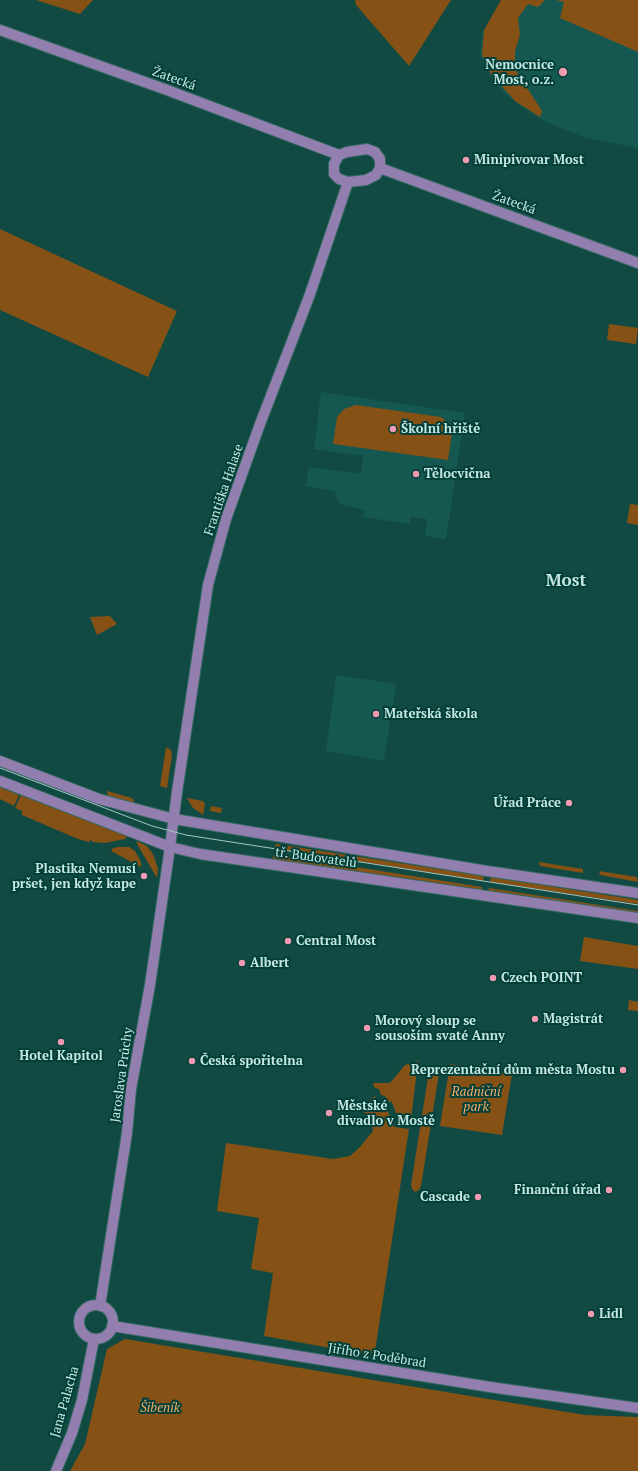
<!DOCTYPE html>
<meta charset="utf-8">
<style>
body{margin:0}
canvas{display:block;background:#114a43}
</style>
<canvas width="638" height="1471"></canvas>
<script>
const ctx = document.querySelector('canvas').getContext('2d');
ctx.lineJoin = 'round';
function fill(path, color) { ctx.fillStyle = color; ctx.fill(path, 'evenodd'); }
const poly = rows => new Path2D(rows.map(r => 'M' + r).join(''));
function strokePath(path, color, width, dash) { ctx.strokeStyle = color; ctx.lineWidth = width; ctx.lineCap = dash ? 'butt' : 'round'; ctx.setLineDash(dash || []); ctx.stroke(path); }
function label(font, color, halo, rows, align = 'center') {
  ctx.font = font + ' "PT Serif",serif'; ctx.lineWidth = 4; ctx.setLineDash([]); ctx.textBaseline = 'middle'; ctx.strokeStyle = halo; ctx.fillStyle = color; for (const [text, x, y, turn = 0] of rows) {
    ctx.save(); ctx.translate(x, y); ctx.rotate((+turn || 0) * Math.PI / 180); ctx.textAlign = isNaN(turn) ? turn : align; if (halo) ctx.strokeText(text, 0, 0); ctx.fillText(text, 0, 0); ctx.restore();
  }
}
const built = poly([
 [502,0,638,0,638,148,586,138,546,122,525,109,503,92,493,80,480,56,482,33],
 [321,392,465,413,446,539,425,536,427,519,411,517,410,524,363,517,364,510,339,504,335,491,306,486,309,467,361,474,363,456,314,449],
 [336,675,396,684,384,761,326,751]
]);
const green = poly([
 [36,0,93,0,80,14],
 [355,0,451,0,409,66,356,5],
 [501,0,545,0,538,7,528,4,518,18,520,35,515,51,515,69,542,111,540,117,515,101,491,74,482,55,484,30],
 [556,0,638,0,638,52,560,18,564,2],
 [0,229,177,311,148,377,0,310],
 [609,324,638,328,636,344,607,340],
 [356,405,441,417,449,424,452,433,448,460,333,444,337,417,344,409],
 [630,504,638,505,638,525,627,523],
 [110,616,117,624,97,635,90,617],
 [166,747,171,750,172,755,167,788,160,786],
 [0,787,19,795,14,806,0,799],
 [107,791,132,798,137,806,108,798],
 [21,795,127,836,125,839,105,843,92,842,91,839,89,842,78,839,22,815,22,811,15,808],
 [187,798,203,801,205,804,203,815,192,807],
 [211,806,222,808,221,813,210,811],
 [137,841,147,846,153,854,158,869,157,878,137,844],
 [276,844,484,876,483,881,275,848],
 [119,847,129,847,135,851,141,862,141,867,111,851,113,848],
 [274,854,482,887,482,891,273,860],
 [539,862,583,869,583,873,540,866],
 [599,871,637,877,638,882,600,875],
 [491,877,638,900,638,904,490,882],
 [489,888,638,911,638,915,488,892],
 [584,937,638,946,638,969,580,961],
 [629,1000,638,1002,638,1011,628,1010],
 [418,1061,411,1120,398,1119,392,1102,387,1101,385,1096,381,1095,379,1089,375,1088,373,1084,374,1083,390,1083,405,1065],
 [450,1064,512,1074,502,1135,440,1126],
 [435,1066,439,1068,439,1073,421,1186,419,1190,415,1192,412,1189,411,1185,429,1071,431,1067],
 [375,1096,376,1102,381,1103,383,1108,387,1109,394,1127,409,1129,375,1351,369,1355,264,1336,273,1273,251,1269,259,1218,217,1211,226,1143,333,1159,350,1156,359,1148,373,1131,370,1116,360,1110],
 [125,1339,585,1415,638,1417,638,1471,70,1471,85,1444,107,1349]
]);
const minor = poly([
 [0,30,167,90,339,155],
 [367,149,375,152,380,159,380,168,376,175,366,180,348,182,339,179,334,174,334,164,339,155,347,152,367,149],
 [380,168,638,263],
 [0,761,99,799,174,819,487,871,638,893],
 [0,781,170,847,200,854,638,918],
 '79 1322a17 17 0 1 1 34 0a17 17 0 1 1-34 0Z',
 [100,1306,127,1133,131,1089,150,985,170,847,177,792,208,585,226,519,260,424,309,297,348,182],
 [112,1326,490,1387,638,1408],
 [56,1471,72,1433,82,1400,94,1339]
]);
const tram = poly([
 [0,768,152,826,186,835,638,905]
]);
const markers = [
 [563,72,5,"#f29aaf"],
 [466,160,4,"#f29aaf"],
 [393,429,4,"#f29aaf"],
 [416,474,4,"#f29aaf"],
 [376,714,4,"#f29aaf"],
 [569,803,4,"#f29aaf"],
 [144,876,4,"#f29aaf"],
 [288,941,4,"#f29aaf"],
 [242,963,4,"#f29aaf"],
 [493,978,4,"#f29aaf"],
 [535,1019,4,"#f29aaf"],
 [367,1028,4,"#f29aaf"],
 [61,1042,4,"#f29aaf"],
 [192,1061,4,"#f29aaf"],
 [623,1070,4,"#f29aaf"],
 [329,1113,4,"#f29aaf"],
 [609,1190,4,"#f29aaf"],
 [478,1197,4,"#f29aaf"],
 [591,1314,4,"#f29aaf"]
];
const poiNames = [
 ["Nemocnice",554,65,"right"],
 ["Most, o.z.",554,80,"right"],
 ["Minipivovar Most",474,160],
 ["Školní hřiště",401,429],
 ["Tělocvična",424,474],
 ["Mateřská škola",384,714],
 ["Úřad Práce",561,803,"right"],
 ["Plastika Nemusí",136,869,"right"],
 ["pršet, jen když kape",136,884,"right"],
 ["Central Most",296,941],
 ["Albert",250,963],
 ["Czech POINT",501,978],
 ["Magistrát",543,1019],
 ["Morový sloup se",375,1021],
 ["sousoším svaté Anny",375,1036],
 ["Hotel Kapitol",61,1056,"center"],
 ["Česká spořitelna",200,1061],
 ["Reprezentační dům města Mostu",615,1070,"right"],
 ["Městské",337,1106],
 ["divadlo v Mostě",337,1121],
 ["Finanční úřad",601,1190,"right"],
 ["Cascade",470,1197,"right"],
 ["Lidl",599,1314]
];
const streetNames = [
 ["Žatecká",174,79,20],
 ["Žatecká",514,203,20],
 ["Františka Halase",224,490,-71],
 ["tř. Budovatelů",316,858,8],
 ["Jaroslava Průchy",122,1075,-82],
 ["Jiřího z Poděbrad",377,1356,9],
 ["Jana Palacha",65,1402,-74]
];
const parkNames = [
 ["Radniční",476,1092],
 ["park",476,1107],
 ["Šibeník",160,1408]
];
const districtNames = [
 ["Most",566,581]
];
fill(built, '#155851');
fill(green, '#855114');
strokePath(minor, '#356963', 12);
strokePath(minor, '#937faf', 10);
strokePath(tram, '#a0c6c0', 1);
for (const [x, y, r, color] of markers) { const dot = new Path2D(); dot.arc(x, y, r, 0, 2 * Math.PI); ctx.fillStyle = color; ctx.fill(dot); strokePath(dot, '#023f39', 1.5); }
label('bold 13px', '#c5e7e1', '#023f39', poiNames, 'left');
label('13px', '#c5e7e1', '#023f39', streetNames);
label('italic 13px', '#f2ad6a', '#023f39', parkNames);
label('bold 17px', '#c5e7e1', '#023f39', districtNames);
</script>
